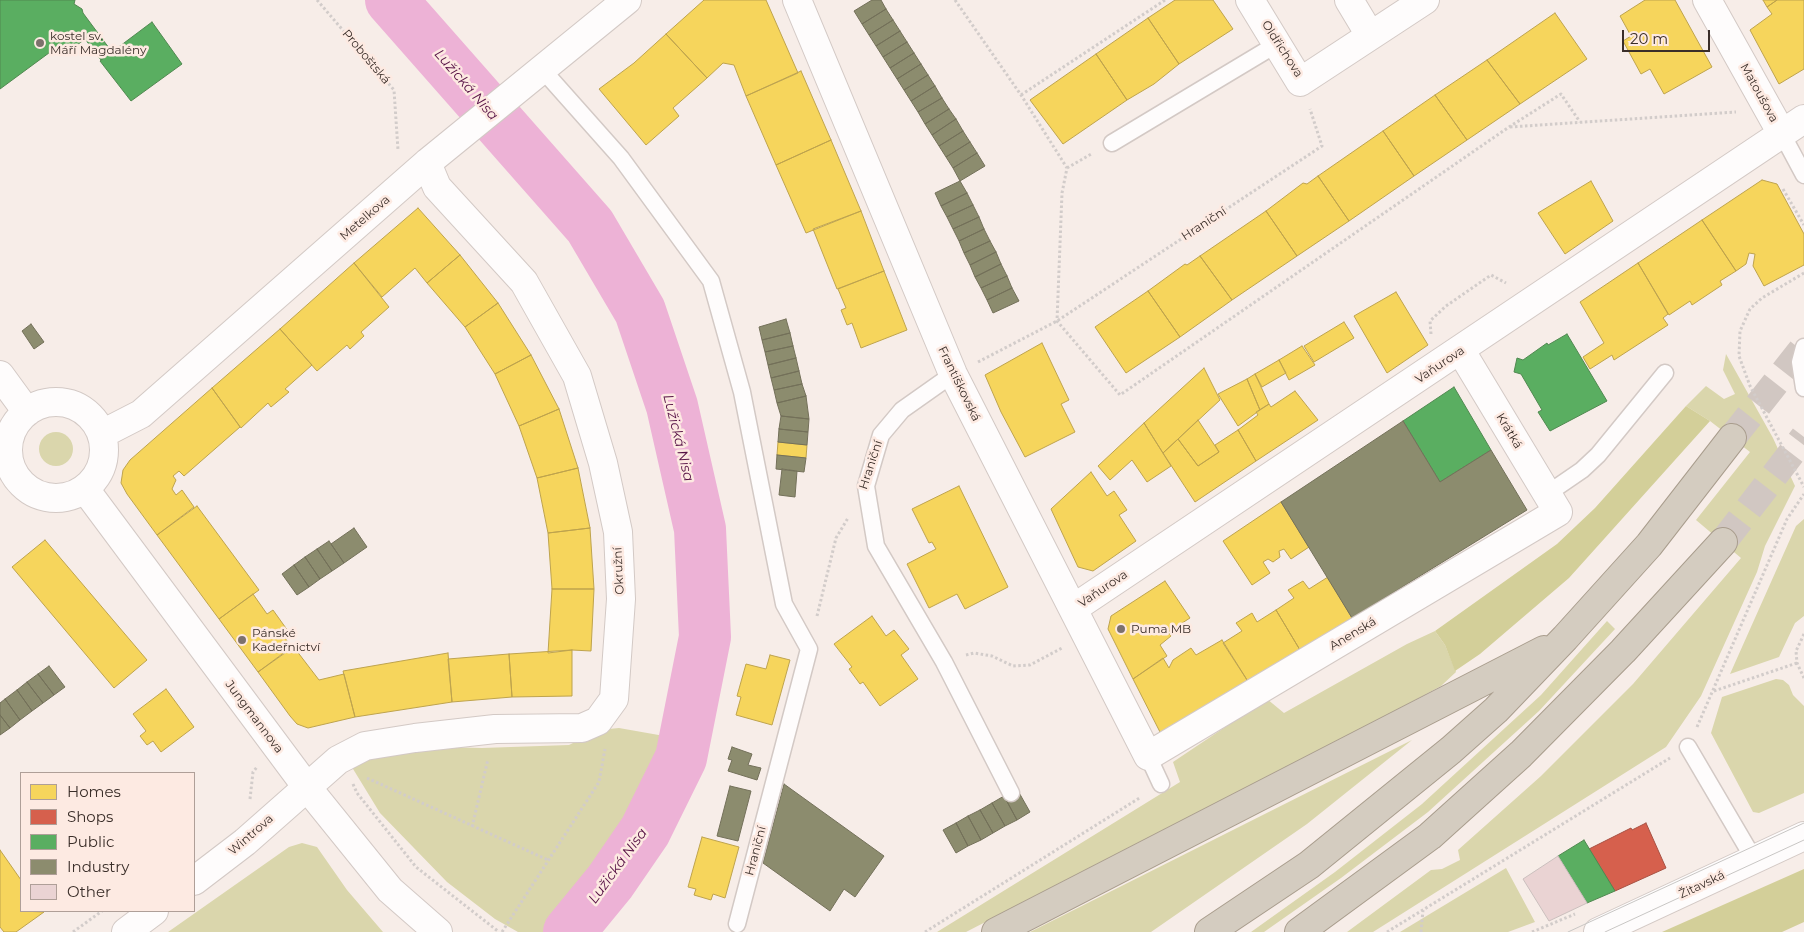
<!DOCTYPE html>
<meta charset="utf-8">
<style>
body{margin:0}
#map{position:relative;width:1804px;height:932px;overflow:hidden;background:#f7ede8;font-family:Montserrat,sans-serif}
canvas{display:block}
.legend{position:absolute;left:20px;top:772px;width:175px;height:140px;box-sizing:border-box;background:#fdeae2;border:1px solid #af9f98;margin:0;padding:6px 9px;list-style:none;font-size:15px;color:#3a2e29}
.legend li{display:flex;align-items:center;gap:10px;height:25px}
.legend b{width:25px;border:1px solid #af9f98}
.scale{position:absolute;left:1622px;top:30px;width:88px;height:22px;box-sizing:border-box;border:2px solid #3a2e29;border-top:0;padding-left:6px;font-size:15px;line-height:18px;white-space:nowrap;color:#3a2e29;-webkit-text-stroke:4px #fdeae2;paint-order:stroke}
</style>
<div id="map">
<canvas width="1804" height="932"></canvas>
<ul class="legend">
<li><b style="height:14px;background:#f6d55c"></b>Homes</li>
<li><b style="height:14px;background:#d6604d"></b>Shops</li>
<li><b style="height:14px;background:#5aae61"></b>Public</li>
<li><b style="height:14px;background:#8c8c6e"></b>Industry</li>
<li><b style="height:14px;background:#ead3d3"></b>Other</li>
</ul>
<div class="scale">20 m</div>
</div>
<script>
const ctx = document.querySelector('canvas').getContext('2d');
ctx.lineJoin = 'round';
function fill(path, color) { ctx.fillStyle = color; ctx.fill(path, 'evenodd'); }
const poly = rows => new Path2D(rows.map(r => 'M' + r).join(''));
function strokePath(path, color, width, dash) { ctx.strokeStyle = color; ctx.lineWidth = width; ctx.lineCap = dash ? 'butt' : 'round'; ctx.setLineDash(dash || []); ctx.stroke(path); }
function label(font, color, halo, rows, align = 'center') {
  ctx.font = font + ' Montserrat,sans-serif'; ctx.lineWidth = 5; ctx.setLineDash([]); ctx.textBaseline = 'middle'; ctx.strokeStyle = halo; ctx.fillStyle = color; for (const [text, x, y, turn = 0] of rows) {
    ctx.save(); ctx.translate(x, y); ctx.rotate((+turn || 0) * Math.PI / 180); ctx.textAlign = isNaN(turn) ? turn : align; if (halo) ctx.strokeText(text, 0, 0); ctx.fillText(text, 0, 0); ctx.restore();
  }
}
const green = poly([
 [1726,354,1773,438,1795,486,1765,546,1757,572,1701,696,1666,747,1373,932,1347,932,1431,870,1442,869,1460,860,1458,850,1541,776,1633,684,1741,558,1696,520,1750,452,1710,421,1686,406,1706,386,1724,399,1735,394,1723,370],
 '39 449a17 17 0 1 1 34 0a17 17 0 1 1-34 0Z',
 [1804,519,1804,616,1795,623,1779,657,1730,674,1796,526],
 [1607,621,1615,629,1539,711,1428,812,1341,878,1264,932,1251,932,1335,872,1422,804,1541,695],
 [1435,631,1445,645,1456,672,1441,686,1395,711,966,932,937,932,1180,782,1173,762,1267,699,1284,713,1407,644],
 [1776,679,1783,680,1789,685,1793,695,1804,706,1804,793,1759,813,1753,812,1711,733,1722,697],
 [619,728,670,737,638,820,594,892,557,932,518,932,495,919,447,882,380,813,350,764,399,746,482,748,569,745,599,730],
 [1412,740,1307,824,1151,932,1030,932],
 [302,843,317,847,347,890,383,932,168,932,289,847],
 [1506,868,1535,922,1508,932,1400,932]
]);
const forest = poly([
 [1686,406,1710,421,1569,578,1480,654,1455,671,1445,645,1435,631,1557,544,1595,508],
 [1804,869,1804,922,1782,932,1662,932]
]);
const homes = poly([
 [704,0,766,0,798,73,746,96,734,65,723,63,707,78,666,34,704,0],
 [1175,0,1213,0,1233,29,1179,64,1148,18,1175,0],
 [1645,0,1675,0,1712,67,1664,94,1650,69,1641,74,1623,41,1631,36,1620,16,1645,0],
 [1763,0,1777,0,1767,7,1763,0],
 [1777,0,1804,0,1804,69,1779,84,1750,30,1772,14,1767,7,1777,0],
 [1555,13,1587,59,1520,104,1487,60,1555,13],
 [1148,18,1179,64,1154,84,1127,100,1096,54,1148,18],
 [666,34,707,78,673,108,679,116,646,145,599,89,634,63,666,34],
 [1096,54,1127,100,1063,144,1030,100,1096,54],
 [1487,60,1520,104,1467,140,1435,95,1487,60],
 [801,71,831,140,776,165,746,96,801,71],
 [1435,95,1467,140,1414,176,1383,131,1435,95],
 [1383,131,1414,176,1349,221,1318,176,1383,131],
 [831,140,861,211,806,233,776,165,831,140],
 [1318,176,1349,221,1297,256,1266,211,1303,183,1307,184,1318,176],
 [1762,180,1777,184,1804,234,1804,265,1764,286,1753,266,1755,254,1749,253,1746,264,1736,271,1702,220,1762,180],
 [1591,181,1613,221,1565,254,1538,213,1591,181],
 [418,208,460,255,427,283,415,268,382,297,354,263,418,208],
 [861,211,884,271,837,289,813,229,861,211],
 [1266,211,1297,256,1232,300,1200,256,1266,211],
 [1702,220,1736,271,1720,281,1722,285,1692,305,1690,301,1669,315,1638,263,1702,220],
 [460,255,498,303,465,327,427,283,460,255],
 [1200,256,1232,300,1180,337,1148,291,1185,264,1187,265,1200,256],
 [354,263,389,307,361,332,364,336,350,349,347,345,317,371,280,329,354,263],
 [1638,263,1668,314,1663,318,1668,325,1614,360,1612,355,1590,369,1583,357,1604,343,1580,302,1638,263],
 [884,271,907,330,861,348,852,323,847,325,841,310,846,308,838,289,884,271],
 [1148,291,1180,337,1126,373,1095,327,1148,291],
 [1396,292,1428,345,1387,373,1354,316,1396,292],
 [498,303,531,355,495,374,465,327,498,303],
 [1344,322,1354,338,1314,362,1304,346,1344,322],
 [280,329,312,365,285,389,289,392,271,407,268,403,241,428,212,388,280,329],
 [1042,343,1069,400,1061,404,1075,432,1025,457,1001,412,985,375,1042,343],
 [1302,346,1315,365,1289,380,1279,360,1302,346],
 [531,355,559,409,519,426,495,374,531,355],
 [1279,360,1286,373,1262,387,1255,374,1279,360],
 [1204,368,1220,400,1163,453,1144,423,1204,368],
 [1255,374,1269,404,1260,410,1247,379,1255,374],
 [1247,379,1260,410,1238,426,1218,394,1247,379],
 [212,388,240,427,184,476,179,471,173,476,176,480,172,489,176,495,182,490,194,507,157,535,127,494,121,483,123,470,130,460,212,388],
 [1295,391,1318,420,1256,461,1238,430,1258,415,1256,412,1269,404,1271,407,1295,391],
 [559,409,578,468,537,478,519,426,559,409],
 [1198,420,1219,452,1198,466,1178,439,1198,420],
 [1144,423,1171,466,1147,482,1132,460,1110,480,1098,466,1144,423],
 [1238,430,1256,461,1195,502,1163,453,1178,439,1198,466,1219,452,1215,445,1238,430],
 [778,442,807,445,806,458,777,455,778,442],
 [578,468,590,528,548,533,537,478,578,468],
 [1091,472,1107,496,1114,491,1127,510,1119,515,1136,541,1093,571,1078,567,1051,509,1091,472],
 [959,486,1008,587,965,609,957,594,929,608,907,564,936,549,932,542,929,543,912,509,959,486],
 [1281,502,1309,547,1291,559,1284,549,1279,551,1280,557,1273,562,1268,559,1263,562,1270,573,1252,585,1223,541,1281,502],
 [197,506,259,590,219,619,157,535,197,506],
 [590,528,594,589,552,589,548,533,590,528],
 [45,540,147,660,114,688,12,567,45,540],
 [1328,577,1352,618,1300,650,1276,610,1294,598,1288,590,1303,581,1309,589,1328,577],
 [1165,581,1190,618,1168,632,1171,636,1160,645,1167,656,1133,679,1108,629,1111,616,1165,581],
 [552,589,594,589,591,651,572,650,548,653,552,589],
 [253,594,267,614,273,610,288,631,283,635,292,648,258,672,219,619,253,594],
 [1276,610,1300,650,1249,683,1223,643,1242,631,1236,623,1252,613,1257,622,1276,610],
 [872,616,886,636,894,630,909,649,901,655,918,679,880,706,863,682,860,684,849,669,852,667,834,644,872,616],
 [1222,640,1249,683,1161,734,1133,679,1163,658,1169,668,1173,660,1191,648,1196,655,1222,640],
 [293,646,319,680,344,674,355,717,308,728,297,724,290,716,258,672,293,646],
 [572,650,572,696,512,697,509,654,572,650],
 [448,653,452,702,355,717,343,671,448,653],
 [509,654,512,697,452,702,448,659,509,654],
 [770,655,790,660,772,725,736,715,741,697,737,696,746,664,766,669,770,655],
 [166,689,194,727,161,752,153,741,147,745,140,736,146,731,133,714,166,689],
 [702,837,739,847,725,898,713,894,711,900,694,895,696,889,688,887,702,837],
 [0,850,21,880,21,911,44,912,16,932,4,932,0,927,0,850]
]);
const shops = poly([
 [1646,823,1666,868,1615,891,1589,849,1631,828,1632,830,1646,823]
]);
const public = poly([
 [0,0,75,0,74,4,82,9,83,13,112,52,101,60,85,39,64,55,57,47,0,89,0,0],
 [152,22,182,64,131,101,100,61,152,22],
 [1567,334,1607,401,1550,431,1538,412,1542,410,1521,374,1514,372,1517,358,1523,360,1547,343,1548,345,1567,334],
 [1454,387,1491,450,1440,482,1403,421,1454,387],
 [1584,840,1615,891,1587,903,1558,856,1584,840]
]);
const industry = poly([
 [872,0,881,0,886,9,862,24,854,11,872,0],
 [886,9,893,20,869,35,862,24,886,9],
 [893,20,900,31,876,46,869,35,893,20],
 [900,31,907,42,883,57,876,46,900,31],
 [907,42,914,53,890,68,883,57,907,42],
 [914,53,921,64,897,79,890,68,914,53],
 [921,64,928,75,904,90,897,79,921,64],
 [928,75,935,86,911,101,904,90,928,75],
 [935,86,942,98,918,112,911,101,935,86],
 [942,98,949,109,925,124,918,112,942,98],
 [949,109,956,119,932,135,925,124,949,109],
 [956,119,963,131,939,146,932,135,956,119],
 [963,131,970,142,946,157,939,146,963,131],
 [970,142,977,153,953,168,946,157,970,142],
 [977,153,985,166,960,181,953,168,977,153],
 [960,181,967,193,941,206,935,193,960,181],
 [967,193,973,205,947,217,941,206,967,193],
 [973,205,979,217,953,229,947,217,973,205],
 [979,217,984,229,959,241,953,229,979,217],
 [984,229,990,241,964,253,959,241,984,229],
 [990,241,996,252,970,265,964,253,990,241],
 [996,252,1001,264,975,277,970,265,996,252],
 [1001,264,1007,276,981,288,975,277,1001,264],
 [1007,276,1012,288,987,300,981,288,1007,276],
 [1012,288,1019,301,993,313,987,300,1012,288],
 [786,319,790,333,762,340,759,327,786,319],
 [31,324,44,342,34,349,22,331,31,324],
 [790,333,793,346,765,352,762,340,790,333],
 [793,346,796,358,768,365,765,352,793,346],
 [796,358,799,371,771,378,768,365,796,358],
 [799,371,802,384,774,390,771,378,799,371],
 [802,384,806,396,777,403,774,390,802,384],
 [806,396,809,419,781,416,777,403,806,396],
 [781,416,809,419,808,432,779,429,781,416],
 [1403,421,1440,482,1491,450,1527,510,1352,618,1281,502,1403,421],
 [779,429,808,432,807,445,778,442,779,429],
 [777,455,806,458,804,472,776,469,777,455],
 [782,469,797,471,795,497,779,495,782,469],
 [354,528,367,547,344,563,331,544,354,528],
 [329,541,344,563,332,571,317,549,329,541],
 [317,549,332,571,320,579,305,557,317,549],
 [305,557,320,579,309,587,294,565,305,557],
 [294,565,309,587,297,595,282,574,294,565],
 [49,666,65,687,54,695,38,674,49,666],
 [38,674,54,695,43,703,27,682,38,674],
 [27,682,43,703,32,711,17,690,27,682],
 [17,690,32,711,20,720,5,699,17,690],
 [5,699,20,720,10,728,0,715,0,703,5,699],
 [0,715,10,728,0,735,0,715],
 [732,747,752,754,748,765,761,768,757,780,728,771,732,760,728,759,732,747],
 [784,784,884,856,855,897,844,889,830,911,763,863,784,784],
 [730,786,751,791,738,841,717,836,730,786],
 [1017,789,1030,812,1017,820,1004,796,1017,789],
 [1004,796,1017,820,1005,826,992,803,1004,796],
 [992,803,1005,826,993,833,980,810,992,803],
 [980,810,993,833,981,840,968,816,980,810],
 [968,816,981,840,968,846,956,823,968,816],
 [956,823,968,846,956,853,943,830,956,823]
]);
const river = poly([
 [391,0,590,226,640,311,672,406,700,529,705,637,681,758,645,831,610,882,569,932]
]);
const building = poly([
 [1558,856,1587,903,1549,921,1523,879,1558,856]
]);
const highwayTunnel = poly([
 [1732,438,1804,347],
 [1723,542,1804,437]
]);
const path = poly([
 [317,0,394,90,398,150],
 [955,0,1021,95,1067,168,1062,193,1057,321,1120,395,1509,127,1561,94,1580,122],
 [1021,95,1165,0],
 [1510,127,1736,112],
 [1067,168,1093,153],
 [1783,189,1804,225],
 [1804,273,1762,298,1750,309,1740,331,1739,356,1750,386,1804,487],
 [1431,334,1430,321,1446,306,1491,275,1506,283],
 [978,362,1057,321,1322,146,1310,109],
 [817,616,836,538,848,518],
 [1804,634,1796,651,1797,663,1804,678],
 [966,655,974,653,992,656,1013,666,1030,665,1062,648],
 [1714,691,1797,663],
 [1697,727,1787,519,1804,494],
 [367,778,548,860],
 [353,784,357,793,416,867,499,932],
 [250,799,253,772,257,767],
 [472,827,488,759],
 [73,932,102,911],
 [502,932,599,782,605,749],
 [925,932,1141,797],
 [1387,932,1670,758],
 [1421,932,1423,910],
 [1532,932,1575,914]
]);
const lane = poly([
 [541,68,621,158,711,281,742,392,784,604,809,649,737,924],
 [1782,134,1804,175],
 [1112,143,1277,44],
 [1804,347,1800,362,1804,388],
 [953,374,902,410,881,435,866,486,876,546,944,662,1011,793],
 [1547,494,1582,470,1598,455,1665,373],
 [1688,747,1755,861],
 [1148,756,1161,784]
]);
const street = poly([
 [797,0,953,374,1148,756,1558,512,1461,351],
 [1250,0,1300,82,1425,0],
 [1349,0,1370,35],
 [1707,0,1782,134],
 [0,375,27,412],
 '8 450a48 48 0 1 1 96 0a48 48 0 1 1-96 0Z',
 [102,434,141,414,427,163,627,0],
 [1074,608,1804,119],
 [194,881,245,842,338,760,365,746,415,738,495,729,582,728,598,721,614,699,621,599,618,532,603,463,577,376,524,282,437,187,427,163],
 [126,932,154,911],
 [1598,932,1804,836]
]);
const secondary = poly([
 [85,489,306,786,390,890,438,932]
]);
const highway = poly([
 [996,932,1544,650],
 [1209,932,1309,865,1451,750,1496,710,1565,638,1649,545,1732,438],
 [1299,932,1430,836,1521,754,1623,651,1723,542]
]);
const tram = poly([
 [1568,932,1804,823],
 [1605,932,1804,840]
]);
const markers = [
 [40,43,5,"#7c716c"],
 [1121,629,5,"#7c716c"],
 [242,640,5,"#7c716c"]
];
const poiNames = [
 ["kostel sv.",50,36],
 ["Máří Magdalény",50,50],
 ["Puma MB",1131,629],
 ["Pánské",252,633],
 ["Kadeřnictví",252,647]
];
const streetNames = [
 ["Oldřichova",1282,49,57],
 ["Proboštská",366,57,50],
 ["Matoušova",1759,93,61],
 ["Metelkova",365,218,-41],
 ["Hraniční",1204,224,-33],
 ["Vaňurova",1440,365,-34],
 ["Františkovská",959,384,64],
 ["Krátká",1509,431,59],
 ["Hraniční",871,465,-72],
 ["Okružní",619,571,-93],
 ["Vaňurova",1103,589,-34],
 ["Anenská",1353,634,-31],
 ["Jungmannova",254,717,53],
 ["Wintrova",251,835,-41],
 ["Hraniční",756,851,-75],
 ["Žitavská",1702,885,-25]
];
const waterNames = [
 ["Lužická Nisa",466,85,49],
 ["Lužická Nisa",678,438,76],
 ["Lužická Nisa",618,866,-54]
];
fill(green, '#dad6ac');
fill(forest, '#d3cf99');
fill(homes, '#f6d55c');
strokePath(homes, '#bea34d', 1);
fill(shops, '#d6604d');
strokePath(shops, '#a75142', 1);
fill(public, '#5aae61');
strokePath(public, '#508850', 1);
fill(industry, '#8c8c6e');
strokePath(industry, '#737059', 1);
strokePath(river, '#edb2d6', 52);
fill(building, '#ead3d3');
strokePath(building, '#cabfbd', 1);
strokePath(highwayTunnel, '#d1c7c2', 28, [28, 14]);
strokePath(lane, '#d3c9c5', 19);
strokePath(street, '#d3c9c5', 30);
strokePath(secondary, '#d3c9c5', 30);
strokePath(highway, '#a99d8d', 30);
strokePath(path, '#d2ccca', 3, [2.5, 2.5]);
strokePath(lane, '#fefcfc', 16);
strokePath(street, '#fefcfc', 28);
strokePath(secondary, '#fefcfc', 28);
strokePath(highway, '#d4ccc0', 28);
strokePath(tram, '#c8c6c4', 1);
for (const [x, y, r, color] of markers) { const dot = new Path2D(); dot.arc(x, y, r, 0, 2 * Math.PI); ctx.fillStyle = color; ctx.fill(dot); strokePath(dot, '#fdeae2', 2); }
label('12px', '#3a2e29', '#fdeae2', poiNames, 'left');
label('12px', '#3a2e29', '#fdeae2', streetNames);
label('italic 14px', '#561145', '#fdeae2', waterNames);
</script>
